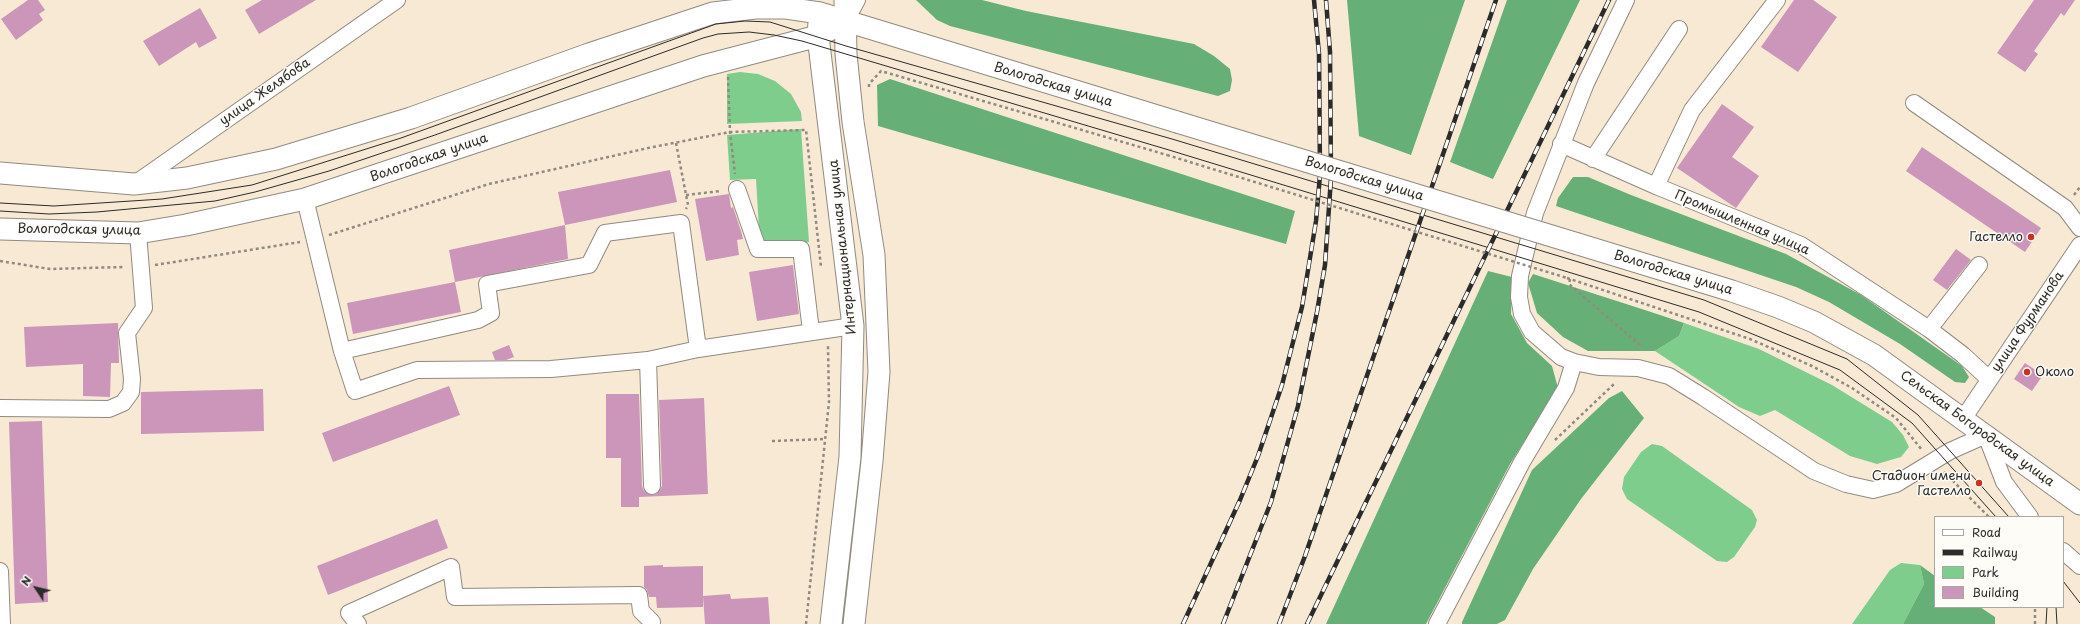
<!DOCTYPE html>
<meta charset="utf-8">
<style>
body{margin:0}
#map{position:relative;width:2080px;height:624px;overflow:hidden;background:#f7e9d4;font-family:"Playpen Sans",sans-serif}
canvas{display:block}
.legend{position:absolute;left:1934px;top:516px;width:130px;height:92px;box-sizing:border-box;background:#fdfcf7;border:1px solid #a9a8a5;margin:0;padding:5px 7px;list-style:none;font-size:12px;color:#2b2b2b}
.legend li{display:flex;align-items:center;gap:8px;height:20px}
.legend b{width:20px;border:1px solid #a9a8a5}
.north{position:absolute;left:16px;top:568px;width:40px;height:40px;-webkit-text-stroke:3px #fdfcf7;paint-order:stroke;rotate:305deg;font-size:11px;font-weight:700;line-height:16px;text-align:center;color:#2b2b2b}
.north::after{content:'';display:block;margin:auto;width:14px;height:18px;background:#2b2b2b;clip-path:polygon(50% 0,100% 100%,50% 72%,0 100%)}
</style>
<div id="map">
<canvas width="2080" height="624"></canvas>
<ul class="legend">
<li><b style="height:5px;background:#fff"></b>Road</li>
<li><b style="height:5px;background:#2b2b2b"></b>Railway</li>
<li><b style="height:11px;background:#7ecd8d"></b>Park</li>
<li><b style="height:11px;background:#cb96ba"></b>Building</li>
</ul>
<div class="north">N</div>
</div>
<script>
const ctx = document.querySelector('canvas').getContext('2d');
ctx.lineJoin = 'round';
function fill(path, color) { ctx.fillStyle = color; ctx.fill(path, 'evenodd'); }
const poly = rows => new Path2D(rows.map(r => 'M' + r).join(''));
function strokePath(path, color, width, dash) { ctx.strokeStyle = color; ctx.lineWidth = width; ctx.lineCap = dash ? 'butt' : 'round'; ctx.setLineDash(dash || []); ctx.stroke(path); }
function label(font, color, halo, rows, align = 'center') {
  ctx.font = font + ' "Playpen Sans",sans-serif'; ctx.lineWidth = 3; ctx.setLineDash([]); ctx.textBaseline = 'middle'; ctx.strokeStyle = halo; ctx.fillStyle = color; for (const [text, x, y, turn = 0] of rows) {
    ctx.save(); ctx.translate(x, y); ctx.rotate((+turn || 0) * Math.PI / 180); ctx.textAlign = isNaN(turn) ? turn : align; if (halo) ctx.strokeText(text, 0, 0); ctx.fillText(text, 0, 0); ctx.restore();
  }
}
const green = poly([
 [740,72,758,74,775,81,791,94,801,112,802,121,727,124,727,74],
 [801,129,809,242,760,246,756,179,730,180,727,135],
 [1684,323,1759,349,1832,385,1892,422,1903,435,1909,447,1901,457,1877,464,1850,456,1775,410,1760,416,1739,407,1655,351,1679,336],
 [1652,444,1662,446,1752,510,1757,520,1755,527,1734,557,1727,562,1717,561,1627,499,1622,489,1624,477,1641,452],
 [1901,563,1920,565,1924,584,1903,624,1852,624,1890,570]
]);
const forest = poly([
 [916,0,982,0,1026,11,1194,44,1214,56,1230,69,1232,80,1230,91,1218,96,950,26,937,20],
 [1347,0,1465,0,1411,155,1359,136],
 [1507,0,1580,0,1493,179,1450,162],
 [890,79,1295,211,1286,244,878,126,877,85],
 [1573,177,1588,177,1631,195,1786,254,1861,295,1962,366,1969,377,1965,383,1955,382,1900,344,1829,302,1796,287,1556,206,1558,198],
 [1488,271,1512,277,1511,314,1527,343,1552,366,1558,388,1510,464,1426,624,1326,624],
 [1533,274,1651,312,1684,323,1679,336,1655,351,1588,351,1563,337,1537,313,1528,283],
 [1622,391,1644,418,1581,499,1533,569,1505,620,1497,624,1462,624,1462,622,1532,470,1609,398],
 [1920,565,1935,576,1935,607,1980,607,1995,617,1995,624,1903,624,1924,584]
]);
const building = poly([
 [28,0,38,0,45,10,39,14,43,20,16,40,1,19],
 [262,0,316,0,259,34,245,10],
 [1794,0,1813,0,1837,17,1798,72,1761,47],
 [2034,0,2075,0,2064,16,2061,13,2034,51,2038,54,2025,72,1997,53],
 [200,8,217,38,199,48,196,42,159,66,143,41],
 [1722,104,1754,127,1732,157,1759,176,1736,208,1677,168],
 [1922,147,2041,228,2025,252,1906,171],
 [670,170,677,202,565,225,558,192],
 [729,194,731,208,733,207,741,231,743,239,737,240,739,255,706,261,695,199],
 [565,225,568,259,455,282,449,250],
 [1956,249,1971,260,1947,290,1933,280],
 [793,265,799,314,757,321,749,272],
 [455,282,461,312,353,334,347,303],
 [118,323,119,363,111,363,110,397,83,396,83,364,26,367,24,327],
 [509,345,514,357,506,360,495,360,492,352],
 [2025,363,2043,375,2032,391,2014,379],
 [449,386,460,415,333,462,322,433],
 [263,389,264,431,141,434,141,392],
 [606,394,639,394,642,486,644,491,652,495,657,494,662,486,659,400,704,398,708,494,639,497,639,507,621,507,621,458,606,458],
 [42,421,48,602,15,604,9,422],
 [437,519,448,548,328,595,317,566],
 [663,565,663,567,703,566,703,607,657,608,656,597,649,597,647,590,644,587,644,566],
 [730,594,731,599,768,597,770,624,705,624,703,596]
]);
const path = poly([
 [728,77,730,132,735,174],
 [869,87,869,84,881,71,1167,155],
 [676,143,688,205,686,209],
 [686,195,721,191],
 [2074,195,2080,187],
 [329,235,489,184,648,148,730,132,806,130,821,267],
 [0,261,50,269,124,267],
 [155,265,300,242],
 [1567,278,1750,339,1812,366,1852,388,1896,418,1922,450],
 [1570,279,1569,284,1641,346],
 [1555,440,1614,384],
 [772,441,826,439],
 [1944,472,1989,517],
 [806,624,829,402,828,346],
 [2035,624,2035,607]
]);
const minor = poly([
 [1626,0,1586,83,1535,213,1520,276,1519,297,1522,314,1532,332,1561,357,1574,362,1599,367,1638,368,1669,376,1703,397,1814,471,1846,484,1873,490,1896,484,1950,451,1986,435,2004,482,2030,517],
 [845,22,857,0],
 [1914,103,2065,208,2080,228],
 [1561,144,1656,186,1801,245,1929,329,1963,355,1989,379],
 [1593,159,1679,29],
 [136,183,397,0],
 [1656,186,1692,110,1777,0],
 [737,189,758,249,801,249,811,331],
 [305,199,342,351,478,320,491,313,487,284,589,265,605,233,681,223,698,349,853,326],
 [1929,329,1979,265],
 [342,351,355,391,417,370,551,369,648,360,698,349],
 [648,360,652,486],
 [0,408,109,409,123,403,131,392,132,379,127,333,144,308,138,233],
 [1963,419,2080,245],
 [2063,551,2080,566],
 [0,571,2,624],
 [358,624,349,613,451,567,455,597,639,595,641,611,652,622,652,624],
 [1437,624,1522,462,1566,388,1574,362]
]);
const major = poly([
 [845,0,846,54,853,122,874,255,879,372,872,461,854,624],
 [819,22,818,36,853,326,850,457,831,624],
 [0,173,134,184,187,178,276,159,411,118,589,54,713,13,755,8,786,8,820,13,1177,122],
 [0,229,138,233,186,225,305,199,703,66,818,36,845,22],
 [1578,244,1732,291,1778,307,1814,322,1874,355,2080,504]
]);
const tram = poly([
 [0,203,54,206,162,199,252,185,401,138,716,24,745,21,770,22,846,46,1172,139,1704,300,1847,359,1918,415,2009,517],
 [0,211,49,214,97,212,215,201,255,192,329,171,435,135,703,38,718,34,749,32,774,35,802,41,1169,150,1699,312,1840,370,1912,423,1996,517],
 [2063,581,2080,603],
 [2056,607,2057,624],
 [2046,624,2047,607]
]);
const rail = poly([
 [1183,624,1240,500,1258,456,1282,385,1302,307,1316,221,1320,175,1319,54,1314,0],
 [1223,624,1271,502,1298,406,1317,312,1325,265,1331,178,1330,52,1326,0],
 [1279,624,1305,556,1496,0],
 [1307,624,1609,0]
]);
const pathBridge = poly([
 [1167,155,1567,278]
]);
const majorBridge = poly([
 [1177,122,1578,244]
]);
const markers = [
 [2031,237,4,"#c8321e"],
 [2027,372,4,"#c8321e"],
 [1979,483,4,"#c8321e"]
];
const streetNames = [
 ["Вологодская улица",1053,85,17],
 ["улица Желябова",265,92,-35],
 ["Вологодская улица",429,158,-19],
 ["Вологодская улица",1364,179,17],
 ["Промышленная улица",1742,223,23],
 ["Вологодская улица",79,230,1],
 ["Интернациональная улица",843,247,-96],
 ["Вологодская улица",1673,273,17],
 ["улица Фурманова",2028,322,-56],
 ["Сельская Богородская улица",1977,429,36]
];
const poiNames = [
 ["Гастелло",2023,237],
 ["Около",2035,372,"left"],
 ["Стадион имени",1971,476],
 ["Гастелло",1971,491]
];
fill(green, '#7ecd8d');
fill(forest, '#66b078');
fill(building, '#cb96ba');
strokePath(minor, '#918a80', 18);
strokePath(major, '#918a80', 23);
strokePath(path, '#918a80', 2.5, [3, 3]);
strokePath(minor, '#fff', 16);
strokePath(major, '#fff', 21);
strokePath(tram, '#2b2b2b', 1);
strokePath(rail, '#2b2b2b', 4.5);
strokePath(rail, '#fdfcf7', 3, [9]);
strokePath(majorBridge, '#918a80', 23, []);
strokePath(pathBridge, '#918a80', 2.5, [3, 3]);
strokePath(majorBridge, '#fff', 21);
for (const [x, y, r, color] of markers) { const dot = new Path2D(); dot.arc(x, y, r, 0, 2 * Math.PI); ctx.fillStyle = color; ctx.fill(dot); strokePath(dot, '#fdfcf7', 1.5); }
label('13px', '#2b2b2b', '#fdfcf7', streetNames);
label('13px', '#2b2b2b', '#fdfcf7', poiNames, 'right');
</script>
